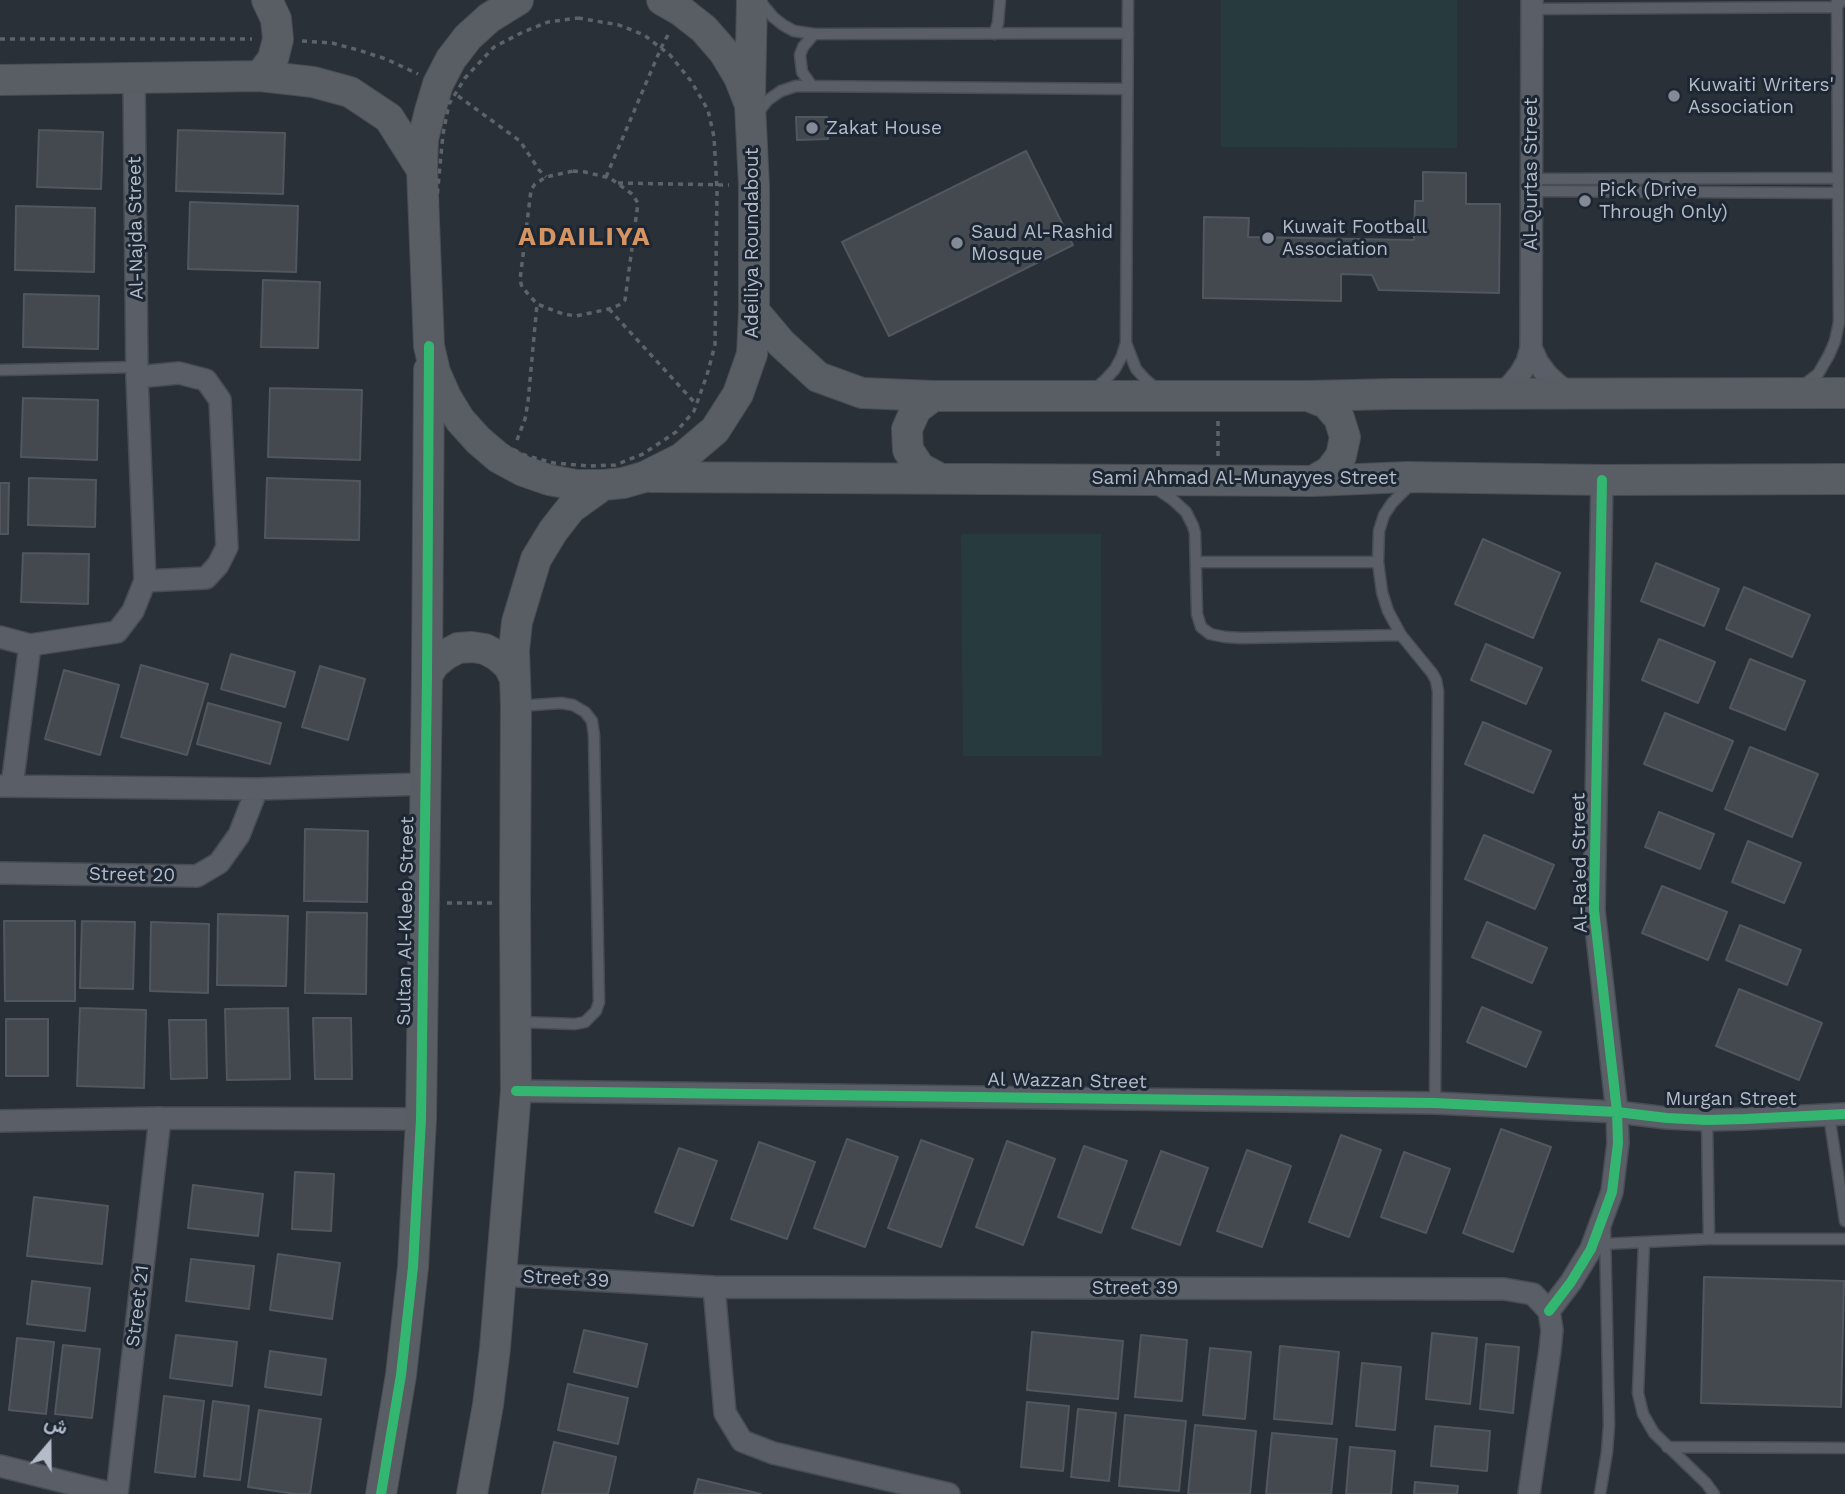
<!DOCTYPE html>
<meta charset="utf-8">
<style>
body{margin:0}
#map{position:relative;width:1845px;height:1494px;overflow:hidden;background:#2a3038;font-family:"Work Sans",Vazirmatn,sans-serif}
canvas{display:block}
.north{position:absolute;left:14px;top:1410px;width:70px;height:70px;-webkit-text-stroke:5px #1d2633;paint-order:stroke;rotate:20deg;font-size:19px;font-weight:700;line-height:28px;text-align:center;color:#b4bcc9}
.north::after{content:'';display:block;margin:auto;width:24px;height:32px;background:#b4bcc9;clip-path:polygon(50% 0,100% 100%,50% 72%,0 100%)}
</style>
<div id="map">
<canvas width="1845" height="1494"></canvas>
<div class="north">ش</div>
</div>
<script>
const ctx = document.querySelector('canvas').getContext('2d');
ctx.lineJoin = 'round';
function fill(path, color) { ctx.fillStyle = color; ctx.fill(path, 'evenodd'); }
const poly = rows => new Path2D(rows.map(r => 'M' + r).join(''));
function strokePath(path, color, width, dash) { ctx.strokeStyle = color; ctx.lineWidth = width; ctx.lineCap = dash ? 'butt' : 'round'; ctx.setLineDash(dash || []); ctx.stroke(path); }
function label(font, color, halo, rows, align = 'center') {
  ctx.font = font + ' "Work Sans",sans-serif'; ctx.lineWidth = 6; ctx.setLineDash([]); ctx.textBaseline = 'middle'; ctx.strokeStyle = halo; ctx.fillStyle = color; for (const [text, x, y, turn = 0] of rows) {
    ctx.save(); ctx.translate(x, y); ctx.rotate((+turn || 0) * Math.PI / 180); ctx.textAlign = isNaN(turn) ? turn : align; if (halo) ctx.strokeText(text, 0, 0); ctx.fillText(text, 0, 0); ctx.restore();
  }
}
const green = poly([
 [1221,0,1457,0,1457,148,1221,147],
 [961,534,1101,534,1102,756,963,756]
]);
const building = poly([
 [796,117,827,117,828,139,797,140,796,117],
 [39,130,103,132,101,189,37,187,39,130],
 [178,130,285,133,283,194,176,191,178,130],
 [1026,151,1073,245,889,336,842,242,1026,151],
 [1423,172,1466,173,1466,204,1500,204,1499,293,1379,290,1372,275,1341,274,1341,301,1203,298,1204,217,1249,218,1248,237,1414,240,1415,201,1423,201,1423,172],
 [190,202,298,206,296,272,188,269,190,202],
 [16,206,95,208,94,272,15,270,16,206],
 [263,280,320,282,318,348,261,347,263,280],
 [24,294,99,296,98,349,23,347,24,294],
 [270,388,362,390,360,460,268,457,270,388],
 [23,398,98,400,97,460,21,457,23,398],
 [29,478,96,480,95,527,28,525,29,478],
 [267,478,360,481,359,540,265,538,267,478],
 [0,483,9,483,8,534,0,534,0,483],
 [1483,539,1560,573,1533,638,1455,604,1483,539],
 [23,553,89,554,88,604,21,602,23,553],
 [1656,563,1719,589,1704,626,1641,601,1656,563],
 [1744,587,1810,615,1792,657,1726,629,1744,587],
 [1659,639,1715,662,1698,703,1642,680,1659,639],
 [1486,644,1542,668,1526,704,1471,680,1486,644],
 [231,654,295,672,285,707,221,689,231,654],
 [1750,659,1805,681,1785,730,1730,708,1750,659],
 [141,665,208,684,187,755,121,737,141,665],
 [320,666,365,679,348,740,302,727,320,666],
 [64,670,119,685,100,755,45,739,64,670],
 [208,703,281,723,270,764,197,744,208,703],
 [1665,713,1733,741,1712,791,1644,764,1665,713],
 [1483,722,1551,751,1533,793,1465,764,1483,722],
 [1750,747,1818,774,1792,837,1725,809,1750,747],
 [1659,812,1714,834,1700,869,1645,847,1659,812],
 [305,829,368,831,367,902,304,901,305,829],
 [1484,835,1554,865,1535,909,1465,879,1484,835],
 [1748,841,1801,863,1784,903,1732,882,1748,841],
 [1662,886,1727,912,1708,960,1642,933,1662,886],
 [307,912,367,913,366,994,305,993,307,912],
 [218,914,288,916,286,986,217,985,218,914],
 [4,921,75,921,75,1001,5,1001,4,921],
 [82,921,135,922,133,989,80,988,82,921],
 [151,922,209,924,208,993,150,991,151,922],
 [1487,922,1547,948,1532,983,1472,957,1487,922],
 [1740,925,1801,950,1787,985,1726,960,1740,925],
 [1739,989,1822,1023,1799,1080,1716,1046,1739,989],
 [1482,1007,1541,1032,1526,1067,1467,1042,1482,1007],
 [80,1008,146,1010,144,1088,77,1086,80,1008],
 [288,1008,290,1079,227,1080,225,1009,288,1008],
 [313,1018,351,1018,352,1079,315,1079,313,1018],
 [6,1019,48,1019,48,1076,6,1076,6,1019],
 [169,1020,206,1020,207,1078,171,1079,169,1020],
 [1501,1129,1551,1147,1513,1252,1463,1233,1501,1129],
 [1341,1135,1381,1150,1349,1237,1309,1222,1341,1135],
 [847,1139,898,1157,865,1247,814,1228,847,1139],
 [921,1140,973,1159,941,1247,888,1228,921,1140],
 [1007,1141,1055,1159,1023,1245,976,1227,1007,1141],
 [759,1142,815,1162,787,1239,731,1219,759,1142],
 [1084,1146,1127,1161,1101,1233,1058,1217,1084,1146],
 [679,1148,717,1161,693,1226,655,1212,679,1148],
 [1247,1150,1291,1166,1262,1247,1217,1231,1247,1150],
 [1161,1151,1208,1168,1180,1245,1132,1228,1161,1151],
 [1404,1152,1450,1169,1426,1233,1381,1217,1404,1152],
 [295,1172,334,1174,331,1231,292,1229,295,1172],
 [193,1185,263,1194,258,1236,188,1228,193,1185],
 [34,1197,108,1206,102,1264,27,1256,34,1197],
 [278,1254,340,1263,332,1319,270,1310,278,1254],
 [191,1259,254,1266,249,1309,186,1301,191,1259],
 [1704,1277,1844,1281,1841,1407,1701,1403,1704,1277],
 [32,1281,90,1288,85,1331,27,1324,32,1281],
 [584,1330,647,1344,637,1387,574,1372,584,1330],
 [1032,1332,1123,1341,1118,1399,1027,1390,1032,1332],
 [1432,1333,1477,1338,1470,1404,1426,1399,1432,1333],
 [176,1335,237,1342,232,1386,170,1378,176,1335],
 [1141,1335,1187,1340,1182,1401,1135,1397,1141,1335],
 [17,1338,54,1342,46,1414,9,1410,17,1338],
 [1486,1344,1519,1347,1513,1413,1480,1409,1486,1344],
 [63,1345,100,1349,92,1418,55,1414,63,1345],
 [1280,1346,1339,1352,1332,1424,1274,1419,1280,1346],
 [1210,1348,1251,1352,1245,1419,1203,1415,1210,1348],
 [270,1351,326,1359,321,1395,265,1387,270,1351],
 [1362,1363,1401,1367,1395,1430,1356,1426,1362,1363],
 [568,1384,628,1398,618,1444,558,1430,568,1384],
 [164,1396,204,1401,195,1477,155,1472,164,1396],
 [213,1401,249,1406,240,1480,204,1476,213,1401],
 [1027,1402,1069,1406,1063,1471,1021,1467,1027,1402],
 [1078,1409,1116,1413,1109,1481,1071,1477,1078,1409],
 [259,1410,321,1419,310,1494,296,1494,248,1487,259,1410],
 [1125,1415,1186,1421,1179,1491,1119,1486,1125,1415],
 [1195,1425,1256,1431,1250,1494,1188,1494,1195,1425],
 [1435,1426,1490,1431,1487,1471,1431,1466,1435,1426],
 [1272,1433,1337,1439,1331,1494,1266,1494,1272,1433],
 [554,1442,616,1457,608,1494,542,1494,554,1442],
 [1350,1447,1395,1451,1391,1494,1346,1494,1350,1447],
 [698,1479,761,1494,694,1494,698,1479],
 [1415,1482,1458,1486,1457,1494,1414,1494,1415,1482]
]);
const path = poly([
 [578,18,619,25,644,35,670,55,691,81,708,110,714,137,717,190,715,345,707,375,694,411,676,432,643,454,615,465,589,466,554,463,524,455,504,445,480,428,468,414,442,361,438,331,437,198,443,134,449,104,465,78,494,47,523,32,548,22,578,18],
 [0,39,252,39],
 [302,41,332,43,358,50,386,59,418,74],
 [458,96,520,141,539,170,546,177],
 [573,171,585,172,610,178,632,194,638,203,625,300,619,305,609,309,576,316,563,314,537,304,522,287,520,280,531,190,535,184,546,177,573,171],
 [606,177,661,48,670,31],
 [618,183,729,185],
 [609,309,695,403],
 [517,440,525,419,528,402,537,304],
 [1218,456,1218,418],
 [447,903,492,903]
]);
const lane = poly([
 [759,0,773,17,783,25,794,31,814,34,1128,33],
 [1128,0,1126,343,1136,369,1146,380,1157,389],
 [1532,9,1837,7,1841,1],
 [994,34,998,23,1000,0],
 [812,86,802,72,800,55,803,47,814,34],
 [756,115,768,100,781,91,796,86,1127,89],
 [1532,179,1837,178],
 [1531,191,1837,193],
 [0,370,137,367],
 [1801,387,1818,374,1829,355,1835,341,1839,322,1837,0],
 [1095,389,1106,379,1115,369,1122,356,1126,343],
 [1412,483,1392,503,1384,515,1379,531,1378,562,1382,592,1388,611,1401,635,1432,673,1436,680,1438,691,1435,1103],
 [1154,487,1173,500,1186,512,1193,526,1195,533,1197,614,1201,627,1210,634,1225,637,1242,638,1401,635],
 [1196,562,1378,562],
 [518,1022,575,1024,585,1022,596,1011,599,1002,594,735,592,721,585,712,573,705,561,703,519,706],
 [1829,1115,1845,1221],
 [1707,1120,1709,1239],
 [1605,1244,1644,1242],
 [1667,1447,1845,1448],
 [1600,1494,1607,1452,1609,1425,1605,1228],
 [1714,1494,1706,1483,1654,1433,1643,1414,1638,1393,1644,1242,1709,1239,1845,1239]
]);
const street = poly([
 [1531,348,1538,363,1547,375,1559,386,1572,394],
 [137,377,179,373,206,380,220,400,227,547,218,565,206,578,145,581],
 [1500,394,1511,385,1520,374,1527,362,1531,348,1532,0],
 [0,637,30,645,117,632,133,611,145,581,137,377,134,79],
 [0,786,257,789,425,784],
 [12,786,30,645],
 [0,873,197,876,219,863,239,835,257,789],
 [516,1091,1435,1103,1617,1112,1667,1118,1707,1120,1745,1119,1845,1114],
 [0,1121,160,1118,421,1119],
 [502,1275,714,1287,1504,1289,1533,1294,1549,1311],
 [714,1287,725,1413,742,1441,773,1453,949,1494],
 [1549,1311,1571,1282,1591,1249,1612,1192,1618,1143,1617,1112,1594,910,1602,480],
 [0,1466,113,1494],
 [117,1494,160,1118],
 [1529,1494,1550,1350,1552,1330,1549,1311]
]);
const secondary = poly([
 [518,0,489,18,468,37,451,59,438,84,430,111,423,139,422,170,429,346,435,372,446,397,460,420,478,440,499,458,523,471,549,480,576,485,603,485,623,483,644,477,682,458,715,430,738,394,752,354,754,311,754,186,750,105,739,77,724,52,704,29,681,11,662,0],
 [260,76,273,59,278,39,276,19,267,0],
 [0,80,260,76,313,82,350,92,389,118,422,170],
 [750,94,752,0],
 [754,311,781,343,818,377,862,393,933,396,1308,396,1393,394,1845,393],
 [933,396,916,409,907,429,908,450,920,468,939,478],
 [1308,396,1326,403,1339,418,1345,437,1341,456,1330,471,1313,481],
 [651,477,1313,481,1407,477,1602,480,1845,479],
 [427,676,434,664,445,655,458,648,472,647,485,649,498,656,508,665,515,678],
 [381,1494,401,1375,413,1267,421,1119,427,676,429,370],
 [472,1494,488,1405,495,1348,516,1091,515,902,516,706,514,650,517,622,536,559,553,531,571,508,603,485]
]);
const cycleway = poly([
 [516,1091,1435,1103,1617,1112,1667,1118,1707,1120,1745,1119,1845,1114],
 [1549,1311,1571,1282,1591,1249,1612,1192,1618,1143,1617,1112,1594,910,1602,480],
 [381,1494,401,1375,413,1267,421,1119,427,676,429,346]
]);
const markers = [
 [1674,96,7,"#848b96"],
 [812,128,7,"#848b96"],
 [1585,201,7,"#848b96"],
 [1268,238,7,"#848b96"],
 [957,243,7,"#848b96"]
];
const poiNames = [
 ["Kuwaiti Writers'",1688,85],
 ["Association",1688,107],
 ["Zakat House",826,128],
 ["Pick (Drive",1599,190],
 ["Through Only)",1599,212],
 ["Kuwait Football",1282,227],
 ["Association",1282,249],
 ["Saud Al-Rashid",971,232],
 ["Mosque",971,254]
];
const streetNames = [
 ["Al-Qurtas Street",1531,174,-90],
 ["Al-Najda Street",136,228,-91],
 ["Adeiliya Roundabout",752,243,-90],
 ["Sami Ahmad Al-Munayyes Street",1244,478],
 ["Al-Ra'ed Street",1580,863,-91],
 ["Street 20",132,875,1],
 ["Sultan Al-Kleeb Street",406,921,-89],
 ["Al Wazzan Street",1067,1081,1],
 ["Murgan Street",1731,1099],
 ["Street 39",566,1279,3],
 ["Street 39",1135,1288],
 ["Street 21",138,1306,-83]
];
const districtNames = [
 ["ADAILIYA",585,237]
];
fill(green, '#273a3e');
fill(building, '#444950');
strokePath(building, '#52575f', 2);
strokePath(lane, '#484c53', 13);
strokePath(street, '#484c53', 24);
strokePath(secondary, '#484c53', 32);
strokePath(path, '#5d636a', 3.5, [5, 5]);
strokePath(lane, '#5a5e66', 10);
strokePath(street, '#5a5e66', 21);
strokePath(secondary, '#595d64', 30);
strokePath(cycleway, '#33b770', 10);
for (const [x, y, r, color] of markers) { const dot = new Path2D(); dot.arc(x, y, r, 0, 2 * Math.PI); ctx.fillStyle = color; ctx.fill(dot); strokePath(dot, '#1d2633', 2.5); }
label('19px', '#b4bcc9', '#1d2633', poiNames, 'left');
label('19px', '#b4bcc9', '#1d2633', streetNames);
ctx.letterSpacing = '2px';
label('bold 26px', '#d59563', '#1d2633', districtNames);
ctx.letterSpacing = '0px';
</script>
